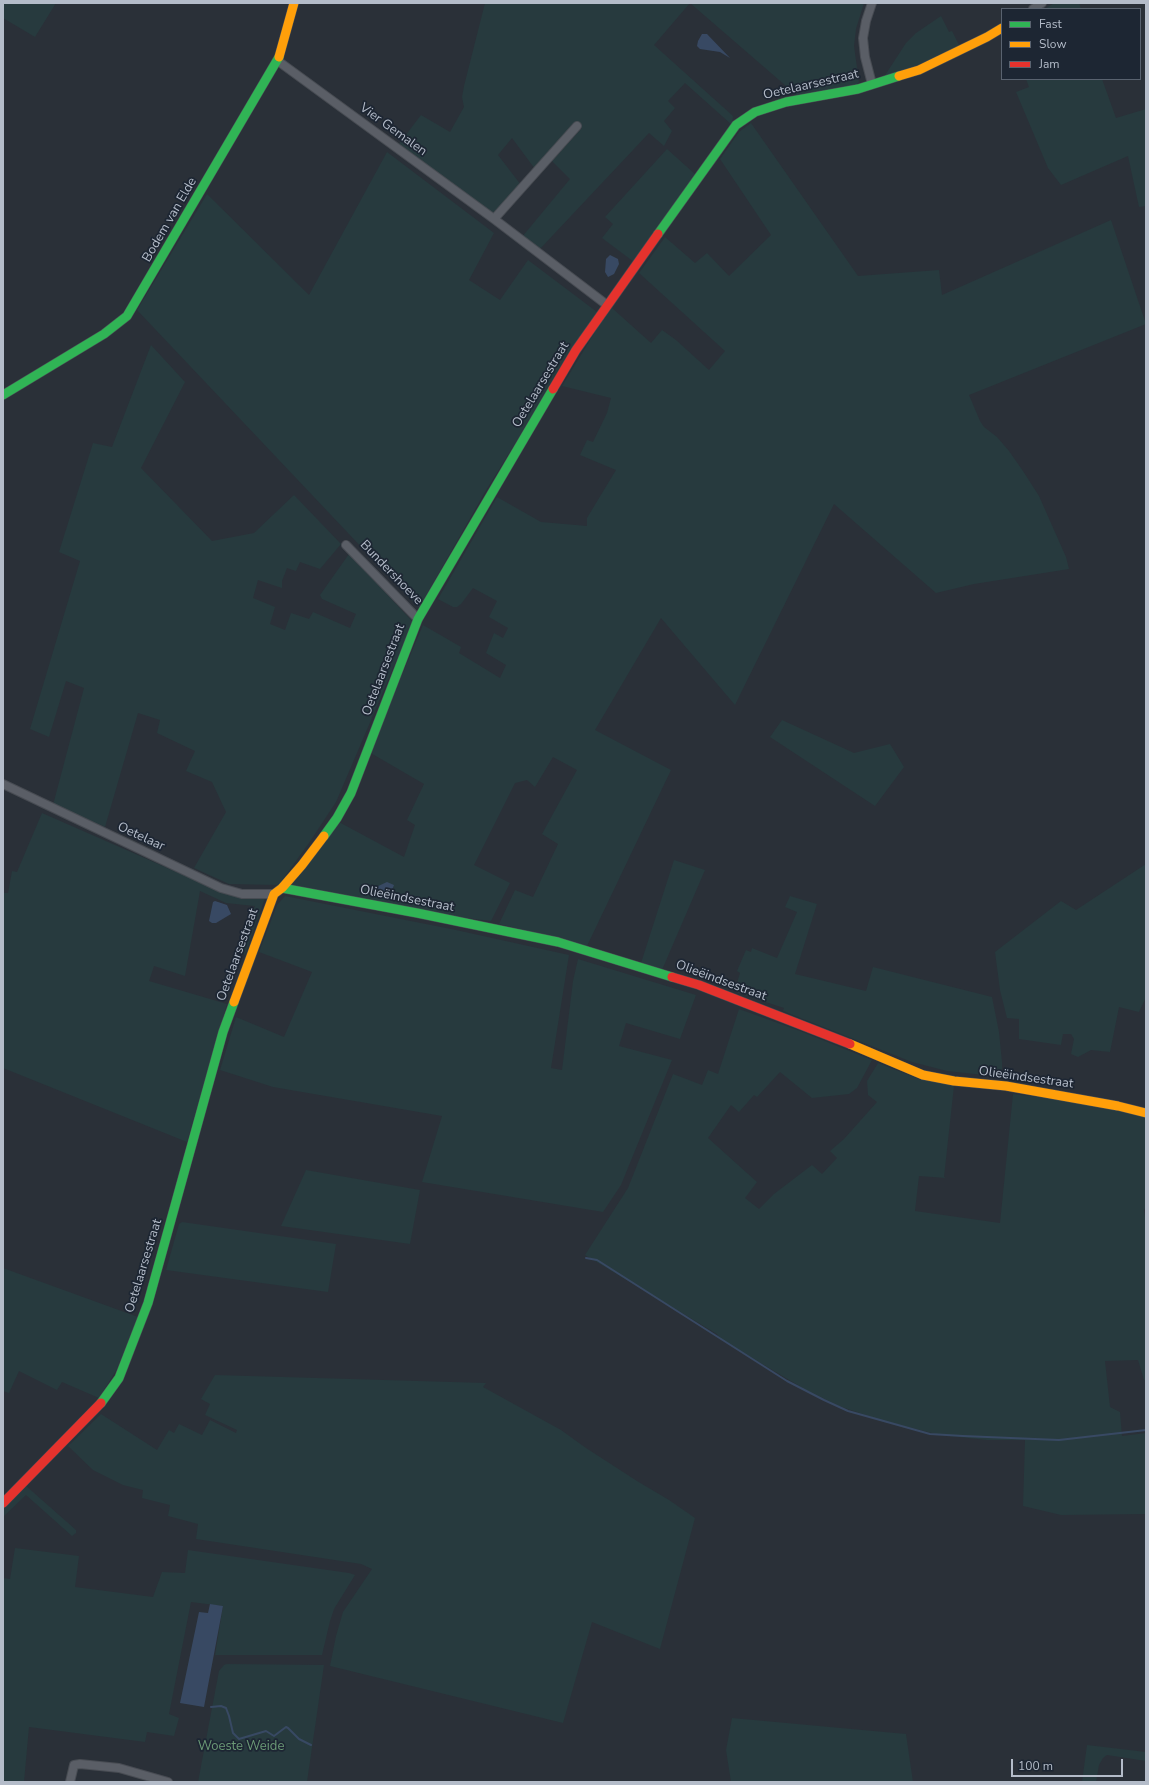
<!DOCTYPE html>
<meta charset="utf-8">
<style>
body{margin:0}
#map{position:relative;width:1149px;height:1785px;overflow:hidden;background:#2a3038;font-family:"Nunito Sans",sans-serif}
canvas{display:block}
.frame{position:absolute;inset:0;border:4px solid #b4bcc9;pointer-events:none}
.legend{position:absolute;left:1001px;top:8px;width:140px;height:72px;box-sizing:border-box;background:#1d2633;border:1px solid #59626f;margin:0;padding:5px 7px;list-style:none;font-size:12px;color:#b4bcc9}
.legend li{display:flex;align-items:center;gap:8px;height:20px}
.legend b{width:20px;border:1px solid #59626f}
.scale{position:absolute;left:1011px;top:1759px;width:112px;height:18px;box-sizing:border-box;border:2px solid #b4bcc9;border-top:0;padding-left:5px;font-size:12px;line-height:14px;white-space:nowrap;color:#b4bcc9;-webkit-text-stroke:3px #1d2633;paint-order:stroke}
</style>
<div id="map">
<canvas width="1149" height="1785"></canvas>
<div class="frame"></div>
<ul class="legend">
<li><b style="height:5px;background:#30b455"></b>Fast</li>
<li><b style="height:5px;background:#ff9f0a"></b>Slow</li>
<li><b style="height:5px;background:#e5322d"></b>Jam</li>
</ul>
<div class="scale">100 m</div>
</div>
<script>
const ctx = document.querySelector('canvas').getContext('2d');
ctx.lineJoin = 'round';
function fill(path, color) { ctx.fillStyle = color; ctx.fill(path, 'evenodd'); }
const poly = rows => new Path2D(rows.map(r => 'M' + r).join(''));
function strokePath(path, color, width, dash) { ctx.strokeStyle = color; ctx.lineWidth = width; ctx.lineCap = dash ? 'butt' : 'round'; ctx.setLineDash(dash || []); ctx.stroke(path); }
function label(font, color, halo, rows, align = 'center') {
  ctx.font = font + ' "Nunito Sans",sans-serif'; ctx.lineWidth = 3.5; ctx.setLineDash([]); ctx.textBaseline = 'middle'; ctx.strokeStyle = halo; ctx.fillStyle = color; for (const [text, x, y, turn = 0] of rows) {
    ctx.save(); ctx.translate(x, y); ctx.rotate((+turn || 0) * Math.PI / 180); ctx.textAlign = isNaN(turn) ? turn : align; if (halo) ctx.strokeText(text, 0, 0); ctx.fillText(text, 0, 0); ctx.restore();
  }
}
const green = poly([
 [3,3,56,3,35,37,3,18],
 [485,3,864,3,856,29,854,46,859,82,856,86,801,99,690,3,654,45,733,116,732,125,685,83,668,101,675,108,664,121,672,131,664,146,649,133,539,250,522,237,570,179,552,161,582,128,577,123,535,169,512,138,498,155,521,185,494,215,399,144,421,115,450,132,464,107,462,97,464,86],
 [1054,3,1079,3,1081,9,1045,9],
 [941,16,949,32,952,31,960,47,882,80,906,43,916,33],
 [1026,79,1102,79,1116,118,1146,109,1146,206,1139,207,1128,156,1061,185,1048,168,1016,92,1029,87],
 [751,123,858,276,939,270,942,295,1111,220,1146,324,969,395,980,421,984,427,997,437,1009,451,1023,471,1039,496,1066,557,1069,569,974,584,936,593,834,504,735,705,661,618,595,730,671,770,587,946,499,924,515,890,533,897,558,844,542,834,577,770,553,757,535,787,527,780,515,783,474,865,510,883,491,921,440,915,292,885,293,882,337,821,404,857,415,825,407,820,424,784,369,752,423,625,461,647,459,653,500,678,506,665,486,653,494,633,503,638,508,628,489,617,497,601,473,588,461,604,457,607,453,607,438,599,497,497,541,522,587,526,587,518,616,470,580,455,587,440,593,442,607,413,611,398,562,386,598,327,612,308,651,343,662,330,676,340,709,370,725,351,639,273,665,237,695,263,707,253,729,276,771,235,720,159,739,132],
 [667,149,696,175,634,262,602,238,613,224,605,217],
 [387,152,494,233,469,280,500,300,528,260,597,312,485,492,419,608,137,310,207,194,309,295],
 [151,345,185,382,141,468,212,541,254,533,294,495,341,544,320,569,300,562,296,571,287,568,282,581,282,588,258,580,253,598,275,607,270,624,285,630,291,613,309,619,313,612,350,628,356,614,322,599,320,595,349,554,413,622,336,802,309,843,280,883,277,885,229,884,194,868,226,812,212,782,186,771,195,751,157,733,160,720,138,713,105,827,53,805,84,688,66,681,49,737,30,729,80,561,59,552,93,443,112,447],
 [782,720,854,753,890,744,904,767,875,806,770,737],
 [42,813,229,895,259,896,265,898,245,955,238,952,255,906,226,903,200,891,185,976,154,966,149,981,227,1004,187,1142,3,1068,3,893,8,893,12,871,17,872],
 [674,860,705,870,662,970,641,963],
 [1146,864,1146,997,1139,1012,1119,1007,1110,1052,1091,1050,1078,1057,1071,1054,1074,1039,1071,1034,1063,1034,1061,1045,1019,1039,1019,1019,1007,1018,1000,990,995,952,1061,901,1076,910],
 [285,896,456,930,569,955,551,1068,562,1070,573,981,578,959,696,995,680,1039,626,1023,619,1046,672,1060,621,1185,603,1212,422,1182,442,1116,273,1087,220,1070,236,1017,284,1037,312,972,259,952,277,905],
 [790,896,817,904,795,974,866,991,873,967,992,997,999,1032,1002,1062,1002,1077,947,1071,912,1062,783,1011,784,1008,738,993,736,986,740,973,737,971,746,950,751,952,752,948,777,958,797,912,785,907],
 [739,1009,800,1031,872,1060,857,1088,849,1094,812,1098,780,1072,757,1097,754,1095,739,1112,731,1105,708,1138,757,1182,745,1198,759,1209,774,1194,812,1165,822,1174,837,1158,830,1151,844,1139,877,1102,868,1095,867,1081,878,1063,919,1079,954,1086,944,1177,946,1178,919,1176,915,1211,1000,1223,1013,1094,1089,1103,1146,1114,1146,1207,1144,1210,1146,1223,1146,1380,1144,1380,1138,1360,1105,1361,1110,1407,1120,1412,1122,1436,1146,1433,1146,1514,1061,1515,1023,1506,1025,1440,987,1440,940,1435,880,1420,839,1406,806,1390,722,1340,717,1334,585,1255,628,1188,673,1074,702,1085,708,1070,718,1074],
 [306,1170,420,1190,410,1244,281,1226],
 [182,1222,336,1244,328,1292,166,1270,179,1224],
 [3,1268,138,1317,117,1369,99,1398,62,1382,57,1390,19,1371,9,1393,3,1391],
 [215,1375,486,1383,483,1387,561,1430,586,1448,637,1481,669,1500,695,1518,660,1649,592,1622,563,1723,330,1666,336,1636,343,1612,372,1569,361,1564,196,1539,198,1524,168,1516,170,1505,142,1498,143,1490,123,1485,93,1470,68,1446,101,1414,157,1450,169,1430,174,1433,179,1424,202,1435,210,1420,236,1433,237,1430,205,1415,210,1404,201,1399],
 [25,1485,76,1530,76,1533,72,1536,26,1495,3,1517,3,1506],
 [15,1548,79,1556,75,1587,153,1597,162,1572,185,1573,188,1550,349,1573,355,1575,334,1609,330,1621,322,1655,215,1655,223,1606,191,1602,169,1714,179,1718,174,1736,147,1732,145,1742,29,1727,24,1782,3,1782,3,1578,10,1579],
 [227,1664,324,1665,307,1782,198,1782,219,1671,224,1665],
 [732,1718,906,1734,913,1782,731,1782,726,1750],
 [1087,1745,1146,1752,1146,1761,1107,1755,1103,1758,1099,1765,1096,1782,1082,1782]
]);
const water = poly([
 [702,34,707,34,730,58,720,52,700,49,697,46,698,41],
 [610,255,618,259,619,264,614,274,608,277,605,272,606,259],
 [387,882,394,885,389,898,387,899,377,897,375,893,374,888],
 [215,901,227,905,231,914,216,923,212,923,209,921,213,902],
 [210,1604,223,1606,204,1707,180,1703,199,1612,208,1613]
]);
const stream = poly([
 [586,1258,597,1260,787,1381,824,1400,848,1411,930,1434,963,1436,1059,1440,1146,1430],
 [211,1707,221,1706,226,1708,229,1716,233,1733,239,1739,266,1731,274,1736,286,1727,288,1728,299,1739,311,1745]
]);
const street = poly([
 [872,3,866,21,863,38,865,57,872,84],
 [1033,9,1042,3],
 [278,61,494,219,607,305],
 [494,219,577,126],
 [346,545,418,619],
 [3,784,221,888,242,894,274,894],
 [70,1782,74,1765,80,1764,119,1768,168,1782]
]);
const fast = poly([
 [658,234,736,125,755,112,786,102,858,89,899,76],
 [3,395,104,334,127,316,279,57],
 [324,836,337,818,351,793,418,619,553,389],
 [282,888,417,913,558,942,672,977],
 [101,1403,119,1378,148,1303,223,1032,234,1002]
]);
const slow = poly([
 [279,57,294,3],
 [899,76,919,70,987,37,1002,28],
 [234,1002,274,894,282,888,302,865,324,836],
 [850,1044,923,1075,954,1081,1006,1086,1118,1106,1146,1113]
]);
const jam = poly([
 [553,389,576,350,658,234],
 [672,977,699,985,850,1044],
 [3,1503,101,1403]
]);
const streetNames = [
 ["Oetelaarsestraat",811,85,-13],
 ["Vier Gemalen",393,130,36],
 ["Bodem van Elde",170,220,-60],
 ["Oetelaarsestraat",541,385,-59],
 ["Bundershoeve",391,573,46],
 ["Oetelaarsestraat",384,670,-69],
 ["Oetelaar",141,837,25],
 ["Olieëindsestraat",407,899,11],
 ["Oetelaarsestraat",238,955,-70],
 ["Olieëindsestraat",721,981,20],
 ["Olieëindsestraat",1026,1078,8],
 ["Oetelaarsestraat",144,1266,-73]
];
const parkNames = [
 ["Woeste Weide",241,1747]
];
fill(green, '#273a3e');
fill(water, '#384963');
strokePath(stream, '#384963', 2);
strokePath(street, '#484c53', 10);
strokePath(fast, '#484c53', 10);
strokePath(slow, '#484c53', 10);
strokePath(jam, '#484c53', 10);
strokePath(street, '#5a5e66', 8);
strokePath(fast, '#30b455', 9);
strokePath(slow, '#ff9f0a', 9);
strokePath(jam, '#e5322d', 9);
label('13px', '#b4bcc9', '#1d2633', streetNames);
label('13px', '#6b9a76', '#1d2633', parkNames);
</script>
